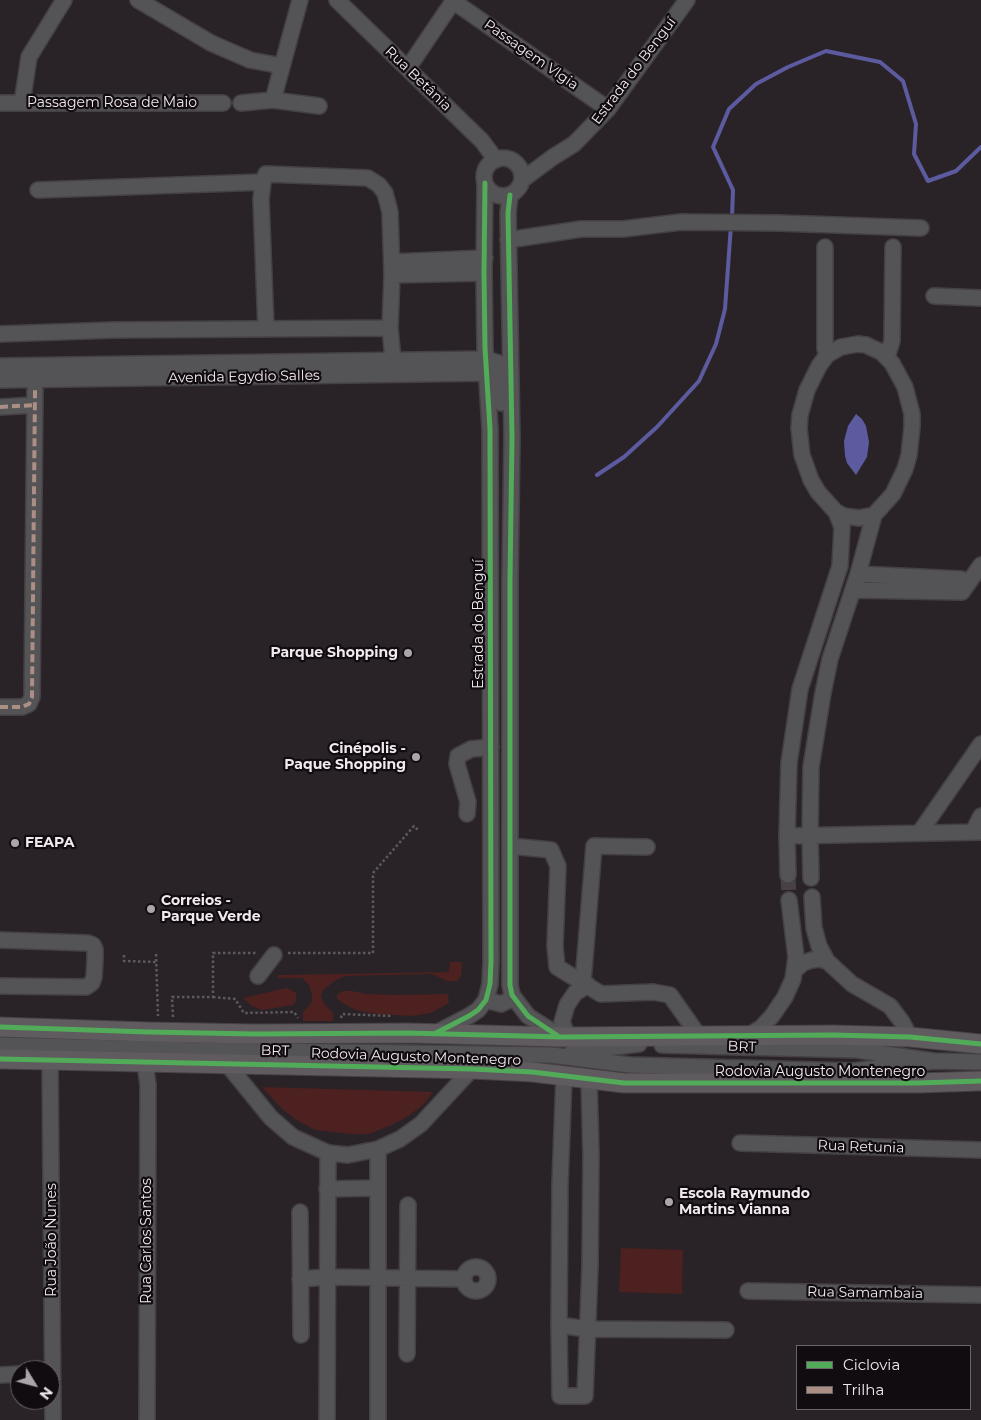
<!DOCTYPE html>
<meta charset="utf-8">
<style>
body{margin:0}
#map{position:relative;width:981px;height:1420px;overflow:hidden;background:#292328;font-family:Montserrat,sans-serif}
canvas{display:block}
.legend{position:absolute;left:796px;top:1345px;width:175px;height:65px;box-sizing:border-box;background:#110c10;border:1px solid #6b6469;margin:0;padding:6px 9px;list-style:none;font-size:15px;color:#f1e9ef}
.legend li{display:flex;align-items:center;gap:10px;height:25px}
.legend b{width:25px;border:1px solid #6b6469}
.north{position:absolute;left:10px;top:1360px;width:50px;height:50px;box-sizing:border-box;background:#110c10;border:1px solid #6b6469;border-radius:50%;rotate:127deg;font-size:14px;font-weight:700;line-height:20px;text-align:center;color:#f1e9ef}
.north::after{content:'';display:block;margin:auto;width:18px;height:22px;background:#aba4a9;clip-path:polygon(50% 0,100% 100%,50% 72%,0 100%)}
</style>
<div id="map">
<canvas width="981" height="1420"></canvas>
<ul class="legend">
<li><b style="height:6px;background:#51ab58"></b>Ciclovia</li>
<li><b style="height:6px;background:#ac8f84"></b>Trilha</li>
</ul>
<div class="north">N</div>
</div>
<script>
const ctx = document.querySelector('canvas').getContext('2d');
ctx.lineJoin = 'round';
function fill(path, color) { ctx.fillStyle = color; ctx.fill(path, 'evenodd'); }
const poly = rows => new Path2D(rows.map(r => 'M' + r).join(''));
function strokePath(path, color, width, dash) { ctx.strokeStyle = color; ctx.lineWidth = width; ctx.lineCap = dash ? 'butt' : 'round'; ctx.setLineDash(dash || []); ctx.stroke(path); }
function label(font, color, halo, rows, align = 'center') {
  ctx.font = font + ' Montserrat,sans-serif'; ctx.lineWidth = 4.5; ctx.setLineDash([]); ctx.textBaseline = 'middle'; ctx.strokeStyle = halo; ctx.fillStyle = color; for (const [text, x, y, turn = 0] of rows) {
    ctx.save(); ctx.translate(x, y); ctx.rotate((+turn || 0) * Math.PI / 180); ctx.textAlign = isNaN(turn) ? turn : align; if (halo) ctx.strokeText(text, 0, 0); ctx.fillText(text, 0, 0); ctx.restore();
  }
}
const green = poly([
 [450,962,462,962,461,976,457,981,447,981,432,974,345,976,336,980,323,990,321,997,325,1005,333,1013,333,1021,303,1021,303,1012,310,1005,312,1001,312,994,309,985,302,978,278,978,278,975,449,972],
 [287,988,296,993,296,1001,293,1005,263,1010,252,1006,243,998],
 [343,991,352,991,367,994,396,995,448,994,449,1003,431,1013,412,1016,376,1014,356,1010,344,1004,337,999,337,995],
 [262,1087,433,1092,425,1103,409,1116,389,1126,369,1134,351,1134,316,1130,298,1121,283,1110],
 [621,1248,683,1250,682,1294,619,1292]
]);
const water = poly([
 [856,414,862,419,866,426,869,442,867,457,856,475,847,463,845,456,844,441,848,426]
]);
const stream = poly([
 [732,218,733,190,713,147,729,109,756,84,788,67,826,51,880,62,903,81,916,124,914,154,928,181,956,171,981,147],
 [597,475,624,457,657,427,699,381,716,344,725,309,731,225]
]);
const minorTunnel = poly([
 [788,875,789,900]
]);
const path = poly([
 [288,953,373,953,373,873,414,826,418,830],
 [156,954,158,1016],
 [124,955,124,961,157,962],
 [213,997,235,999,244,1013,294,1012,298,1018],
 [173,1017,172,997,213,997,213,953,257,953],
 [341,1018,342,1014,391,1016]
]);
const minor = poly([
 [138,0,211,43,250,60,282,66],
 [337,0,482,141,496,160],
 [453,1,608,109],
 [408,68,454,0],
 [273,100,300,0],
 [0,103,223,103],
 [22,103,29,57,64,0],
 [241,103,273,100,319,106],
 '484 177a19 19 0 1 1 38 0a19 19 0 1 1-38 0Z',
 [522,180,553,157,574,144,608,109,687,0],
 [38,190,263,182],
 [510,195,508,213,512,437,510,580,510,985,512,995,528,1016,561,1037],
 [508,240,581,229,623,229,681,222,779,223,921,228],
 [825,247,825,349,827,355],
 [392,262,485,258],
 [392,275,484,273],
 [934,296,981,298],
 [390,328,393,360],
 [0,334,114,330,390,328,392,275,390,212,385,193,379,185,368,178,266,174,263,182,261,199,266,329],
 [858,344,866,345,881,352,892,363,905,387,912,414,912,427,909,455,905,469,893,494,874,515,859,518,844,516,836,512,818,492,811,480,802,455,799,428,800,415,807,390,819,366,827,355,841,347,858,344],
 [887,357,892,341,893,247],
 [0,366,486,359,499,363,501,403],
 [0,380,487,373],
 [0,407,35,405],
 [858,574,961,579,967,582],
 [853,590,962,592,981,565],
 [0,707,22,707,29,704,32,697,35,390],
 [467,814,468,802,457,764,458,756,471,749,491,747],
 [920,832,981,744],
 [973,832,981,816],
 [787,836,981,832],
 [510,846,551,850,558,866,555,946,557,967,601,994,653,992,670,995,699,1036],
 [788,875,787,836,789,763,800,689,840,566,842,527,836,512],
 [811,878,810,835,811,767,823,693,830,659,858,574,874,515],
 [812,897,814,928,819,946,827,961,852,984,890,1006,902,1022,910,1037],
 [0,940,88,943,93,945,95,949,95,960,94,977,92,983,86,987,0,986],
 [795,970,803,963,812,960,819,959,827,961],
 [258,976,274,955],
 [583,982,594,846,647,847],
 [486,1000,501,1004,514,998],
 [436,1033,469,1016,478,1010,486,1000,490,984,491,962,490,429,485,348,484,273,485,183],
 [748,1036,761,1028,772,1016,785,997,793,979,796,957,789,900],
 [568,1037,562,1022,567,1005,575,993,588,985],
 [0,1045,197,1050,551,1055,630,1065,853,1071,934,1061],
 [662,1045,857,1050,934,1061,981,1062],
 [572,1052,639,1044],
 [50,1060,53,1420],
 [145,1063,148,1085,147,1420],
 [227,1064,271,1118,293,1137,328,1153,348,1155,378,1149,400,1139,421,1124,472,1069],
 [564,1076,560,1184,559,1325,560,1396,585,1396,590,1267,591,1155,589,1080],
 [740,1143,981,1150],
 [378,1149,378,1420],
 [327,1189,378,1188],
 [300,1212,301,1335],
 '464 1279a12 12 0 1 1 24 0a12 12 0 1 1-24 0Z',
 [300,1279,328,1277,464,1279],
 [748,1291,981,1295],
 [559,1325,587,1329,726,1330],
 [407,1354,408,1205],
 [0,1375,20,1374],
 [327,1420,328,1153]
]);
const major = poly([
 [0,1027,148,1032,255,1034,408,1033,561,1037,833,1035,910,1037,981,1044],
 [0,1059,472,1069,532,1072,624,1083,918,1083,981,1081]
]);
const quiet = poly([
 [0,407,35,405],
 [0,707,22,707,29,704,32,697,35,390]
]);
const cycleway = poly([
 [510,195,508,213,512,437,510,580,510,985,512,995,528,1016,558,1036],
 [0,1027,148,1032,255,1034,408,1033,561,1037,833,1035,910,1037,981,1044],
 [434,1034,469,1016,478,1010,486,1000,490,984,491,962,490,429,485,348,484,273,485,183],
 [0,1059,472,1069,532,1072,624,1083,918,1083,981,1081]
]);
const markers = [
 [408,653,5,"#aba4a9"],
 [416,757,5,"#aba4a9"],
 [15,843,5,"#aba4a9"],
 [151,909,5,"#aba4a9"],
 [669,1202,5,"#aba4a9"]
];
const streetNames = [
 ["Passagem Vlgia",531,55,35],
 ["Estrada do Benguí",634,71,-53],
 ["Rua Betânia",418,79,44],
 ["Passagem Rosa de Maio",112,103],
 ["Avenida Egydio Salles",244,377,-1],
 ["Estrada do Benguí",479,624,-90],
 ["BRT",742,1047,2],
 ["BRT",275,1051,1],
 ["Rodovia Augusto Montenegro",416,1057,2],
 ["Rodovia Augusto Montenegro",820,1072],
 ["Rua Retunia",861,1147,2],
 ["Rua João Nunes",52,1240,-90],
 ["Rua Carlos Santos",147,1241,-90],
 ["Rua Samambaia",865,1293,1]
];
const poiNames = [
 ["Parque Shopping",398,653,"right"],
 ["Cinépolis -",406,749,"right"],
 ["Paque Shopping",406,765,"right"],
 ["FEAPA",25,843],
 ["Correios -",161,901],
 ["Parque Verde",161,917],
 ["Escola Raymundo",679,1194],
 ["Martins Vianna",679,1210]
];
fill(green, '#4c211f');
fill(water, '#5d5b9f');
strokePath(stream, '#5d5b9f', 4);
strokePath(minorTunnel, '#474146', 15, [15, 8]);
strokePath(minor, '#444043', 18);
strokePath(major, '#444043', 21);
strokePath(path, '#5d5a5e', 2.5, [2.5, 2.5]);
strokePath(minor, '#545356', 15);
strokePath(major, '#5f5b5f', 19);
strokePath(quiet, '#ac8f84', 4, [8, 4]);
strokePath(cycleway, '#51ab58', 5);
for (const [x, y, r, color] of markers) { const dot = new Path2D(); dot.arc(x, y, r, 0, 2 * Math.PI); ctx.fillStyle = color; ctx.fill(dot); strokePath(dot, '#110c10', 2); }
label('14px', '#f1e9ef', '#110c10', streetNames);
label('bold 14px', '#f1e9ef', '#110c10', poiNames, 'left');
</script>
